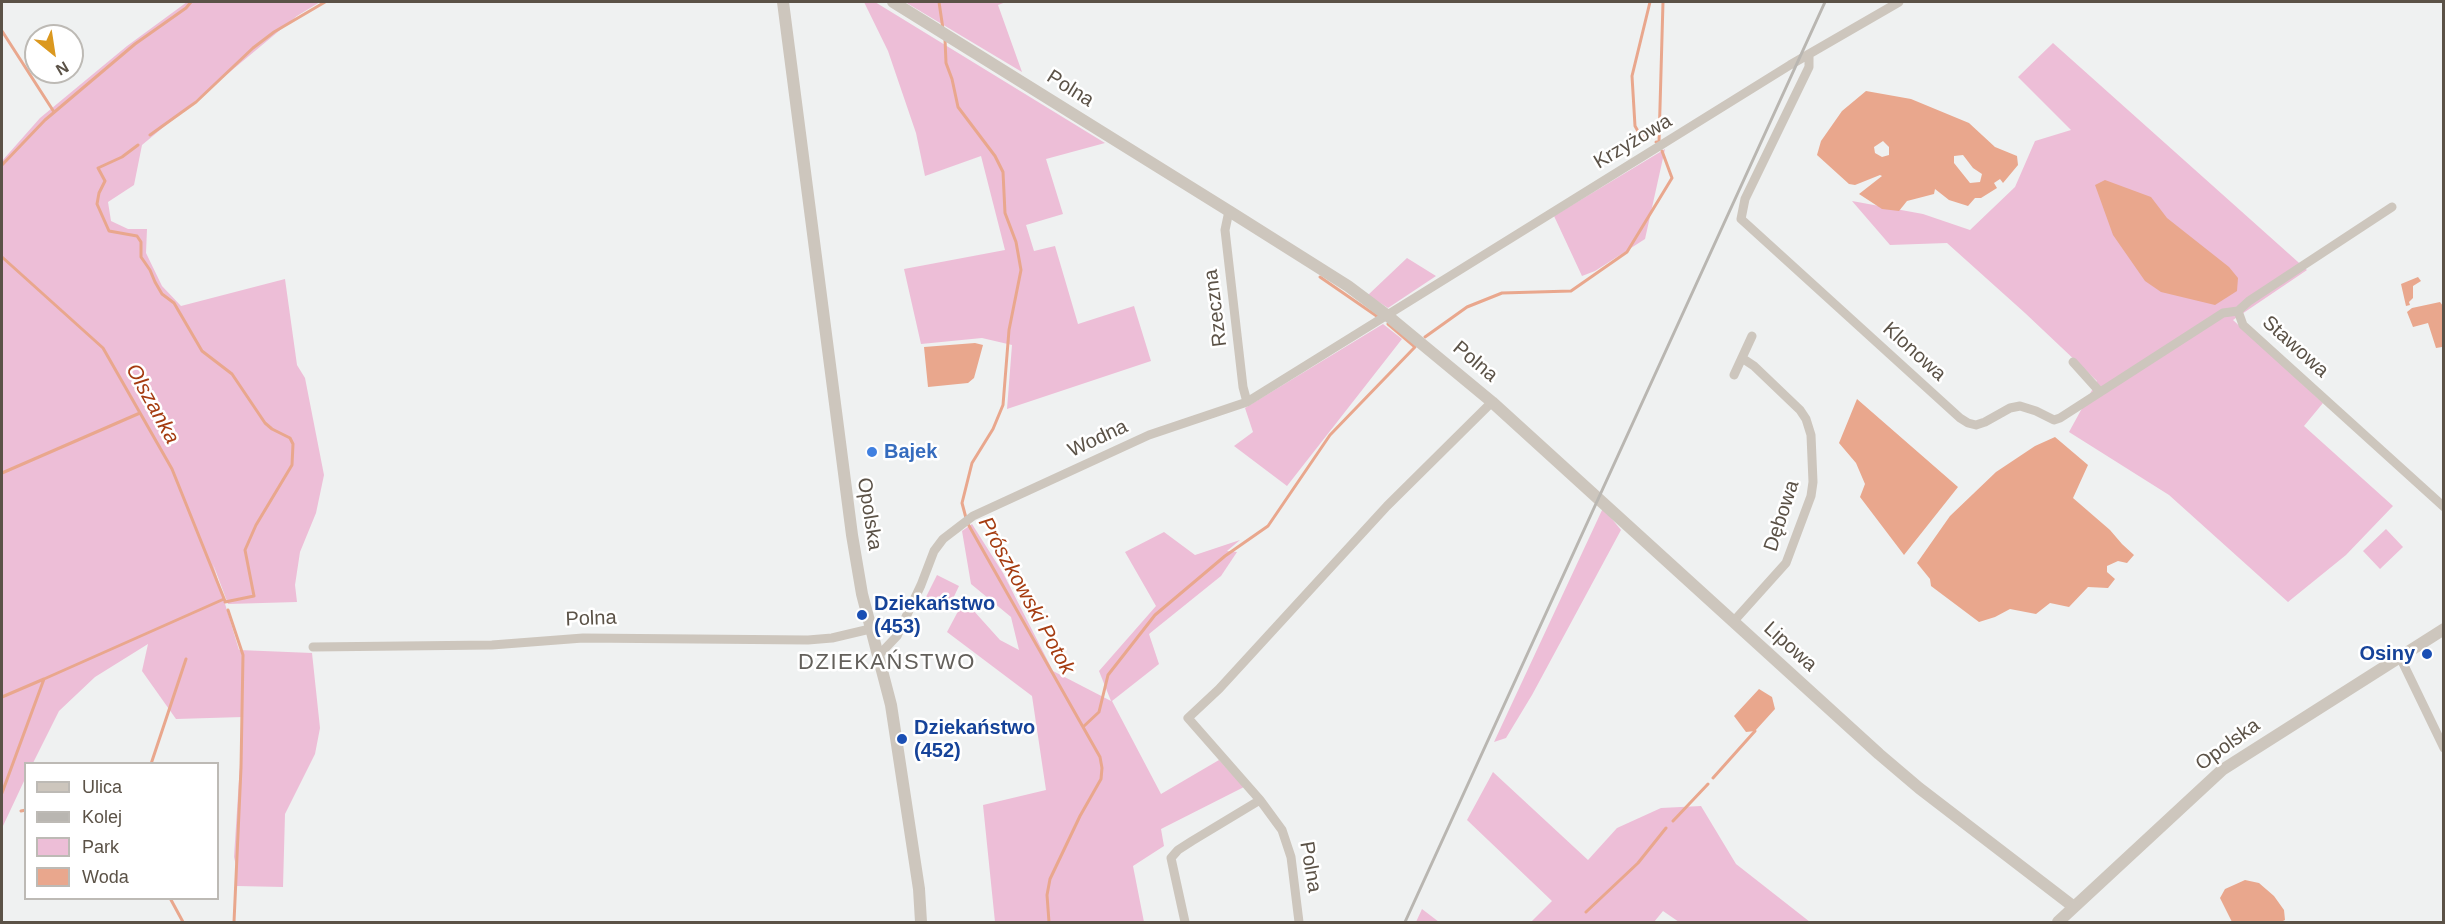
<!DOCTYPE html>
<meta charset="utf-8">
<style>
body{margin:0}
#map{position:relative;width:2445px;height:924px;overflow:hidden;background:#eff1f1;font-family:Helvetica,sans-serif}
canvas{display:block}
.frame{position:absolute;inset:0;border:3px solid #5b5247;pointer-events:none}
.legend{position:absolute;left:24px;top:762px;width:195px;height:138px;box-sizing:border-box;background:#fff;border:2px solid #bdbab5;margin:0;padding:8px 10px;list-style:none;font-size:18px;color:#5b5247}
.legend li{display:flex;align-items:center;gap:12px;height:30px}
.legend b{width:30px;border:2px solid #bdbab5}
.north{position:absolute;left:24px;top:24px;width:60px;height:60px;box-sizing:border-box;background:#fff;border:2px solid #bdbab5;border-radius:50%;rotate:150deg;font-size:16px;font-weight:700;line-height:24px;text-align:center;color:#5b5247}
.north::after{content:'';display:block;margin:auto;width:21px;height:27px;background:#db981f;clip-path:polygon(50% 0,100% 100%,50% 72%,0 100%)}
</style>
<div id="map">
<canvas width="2445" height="924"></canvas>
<div class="frame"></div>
<ul class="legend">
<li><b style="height:8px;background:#cdc6bd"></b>Ulica</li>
<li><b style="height:8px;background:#b9b6b1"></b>Kolej</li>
<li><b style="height:16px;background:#edbed7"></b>Park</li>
<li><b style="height:16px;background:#e9a78d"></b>Woda</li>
</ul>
<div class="north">N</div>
</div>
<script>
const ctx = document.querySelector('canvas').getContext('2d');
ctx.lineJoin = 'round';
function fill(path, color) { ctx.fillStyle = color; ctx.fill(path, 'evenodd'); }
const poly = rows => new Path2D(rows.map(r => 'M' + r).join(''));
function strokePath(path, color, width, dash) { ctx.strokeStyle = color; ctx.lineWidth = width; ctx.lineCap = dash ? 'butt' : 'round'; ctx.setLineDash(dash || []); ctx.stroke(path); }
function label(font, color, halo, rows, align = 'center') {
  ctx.font = font + ' Helvetica,sans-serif'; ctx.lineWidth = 5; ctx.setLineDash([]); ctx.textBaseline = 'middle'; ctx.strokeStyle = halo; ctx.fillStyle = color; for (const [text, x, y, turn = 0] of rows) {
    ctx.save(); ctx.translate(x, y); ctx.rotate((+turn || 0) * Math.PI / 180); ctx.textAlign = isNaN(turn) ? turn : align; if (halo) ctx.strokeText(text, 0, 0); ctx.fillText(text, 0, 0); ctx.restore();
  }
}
const green = poly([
 [187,2,320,2,297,16,142,145,134,185,108,202,111,221,128,229,147,229,146,253,162,286,181,306,285,279,297,365,305,378,324,475,316,513,300,552,295,585,297,602,228,604,213,564,239,650,312,653,320,728,315,754,285,814,283,887,237,886,237,870,234,857,243,717,176,719,142,671,148,644,95,677,59,711,33,763,26,764,25,779,2,828,2,161,40,118,127,46],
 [864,2,875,2,1105,143,1046,159,1063,214,1026,225,1034,251,1055,246,1078,324,1134,306,1151,361,1007,409,1012,345,982,338,921,344,904,269,1005,250,981,156,925,176,916,133,888,51],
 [905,2,1006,2,998,5,1022,72],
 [2053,43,2307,270,2233,320,2323,403,2304,426,2393,506,2346,555,2288,602,2169,495,2069,432,2097,381,2025,313,1947,243,1890,245,1852,201,1923,214,1970,230,2015,187,2035,141,2071,130,2018,77],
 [1665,149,1645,239,1595,271,1582,276,1554,216],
 [1407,258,1436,276,1388,308,1368,295],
 [1383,324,1402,339,1287,486,1234,446,1253,432,1245,408],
 [1603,508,1621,530,1532,695,1506,738,1494,742],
 [972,524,1003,573,1053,671,1111,701,1099,671,1156,606,1125,552,1164,532,1195,555,1240,540,1227,551,1237,552,1221,576,1149,634,1159,664,1112,701,1161,794,1219,760,1244,787,1161,829,1164,846,1133,866,1144,922,995,922,983,805,1046,790,1032,696,947,632,964,600,1000,640,1019,650,1011,617,971,584,962,531],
 [2386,529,2403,547,2380,569,2363,551],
 [937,575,959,586,947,611,924,601],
 [1493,772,1588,860,1617,828,1661,808,1701,806,1736,864,1810,922,1679,922,1663,911,1654,922,1531,922,1552,901,1467,820],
 [1422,909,1439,922,1416,922]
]);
const water = poly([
 [1866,91,1911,99,1969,123,1995,147,2017,156,2018,165,2003,183,2000,179,1994,183,1997,188,1981,198,1975,198,1968,206,1949,200,1935,189,1934,194,1907,201,1899,211,1882,209,1859,194,1882,176,1880,175,1855,185,1849,184,1817,155,1821,141,1842,111],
 [1883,141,1889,147,1889,155,1882,157,1875,153,1874,147],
 [1963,155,1973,168,1982,174,1980,182,1970,183,1954,163,1954,156],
 [2105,180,2151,197,2167,218,2229,267,2238,278,2237,291,2215,305,2161,292,2145,281,2113,235,2095,185],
 [2418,277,2421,281,2413,286,2413,298,2409,302,2410,305,2406,306,2401,284],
 [2440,302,2443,306,2443,342,2442,347,2436,348,2428,323,2413,327,2407,312,2412,308],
 [975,343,983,345,974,378,968,383,928,387,924,347],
 [1857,399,1958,487,1904,555,1860,497,1865,484,1856,463,1839,443],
 [2055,437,2088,465,2073,498,2110,530,2122,544,2134,555,2127,563,2118,561,2107,566,2107,572,2115,579,2108,588,2088,587,2069,607,2050,603,2036,614,2010,609,1995,617,1979,622,1931,586,1930,579,1917,563,1950,516,1996,472,2035,446],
 [1759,689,1772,697,1775,709,1755,731,1746,732,1734,716],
 [2245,880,2259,883,2274,896,2284,910,2285,920,2281,922,2232,922,2220,898,2225,889]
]);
const stream = poly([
 [939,2,943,29],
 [2,31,54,112],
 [945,39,946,63,952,79,958,107,995,156,1003,172,1005,213,1016,242,1021,270,1009,330,1003,405,993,429,972,463,962,503,966,518],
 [150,135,196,102,253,48,274,32,325,2],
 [1647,139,1639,133,1635,126,1632,76,1650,2],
 [1656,142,1659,142,1663,2],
 [138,145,122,157,98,168,105,181,99,193,97,204,109,231,137,236,141,242,141,257,150,270,155,282,162,294,174,303,202,351,232,374,265,423,272,429,290,438,293,444,292,465,256,525,245,550,254,596,225,602],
 [2,165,45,120,135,44,186,8,191,2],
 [2,257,103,348,172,469,225,601],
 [1320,277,1378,317],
 [1425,337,1467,307,1502,293,1571,291,1627,252,1672,178,1662,151],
 [2,473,140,413],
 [968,524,1100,757,1102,768,1101,779,1080,816,1050,879,1047,895,1049,922],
 [228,610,243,655,241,768,234,922],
 [2,697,44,679],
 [1083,727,1099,712,1108,675,1155,615,1225,556,1268,526,1330,435,1415,347,1388,324],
 [151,764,186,659],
 [1713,778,1755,731],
 [2,793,44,679,224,599],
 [21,811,26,810],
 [1673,821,1708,784],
 [170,898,183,922],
 [1586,912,1638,863,1666,828]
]);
const minor = poly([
 [1809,56,1809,67,1745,199,1741,219,1960,418,1968,423,1976,425,1985,422,2010,408,2020,406,2036,411,2054,420,2060,418,2223,313,2238,311],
 [1229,211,1225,230,1243,387,1247,402],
 [2238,311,2243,325,2444,507],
 [2238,311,2249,301,2392,207],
 [2073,362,2100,392],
 [1734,375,1752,336],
 [1733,622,1786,563,1811,496,1813,482,1811,435,1806,419,1800,410,1754,366,1742,358],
 [313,647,492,645,583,638,808,640,832,638,870,629],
 [879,655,897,636,921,585,934,551,943,539,973,516,1149,435,1247,402,1790,65,1899,2],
 [2400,657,2444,748],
 [1185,922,1171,858,1178,850,1192,841,1260,800],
 [1299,922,1291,857,1282,830,1260,800,1188,718,1219,689,1387,506,1492,402]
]);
const tertiary = poly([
 [783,2,852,535,862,594,891,705,919,889,921,922],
 [893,2,1229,211,1348,286,1388,316,1492,402,1879,754,1919,788,2074,907],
 [2058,922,2222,770,2444,629]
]);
const rail = poly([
 [1405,922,1825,2]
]);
const markers = [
 [872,452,6,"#3f7fe0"],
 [862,615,6,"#1a4fb4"],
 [2427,654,6,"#1a4fb4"],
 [902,739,6,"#1a4fb4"]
];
const streetNames = [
 ["Polna",1070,89,32],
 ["Krzyżowa",1633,142,-31],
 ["Rzeczna",1216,308,-97],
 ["Stawowa",2295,347,42],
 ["Klonowa",1914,352,42],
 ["Polna",1475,362,40],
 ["Wodna",1098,439,-25],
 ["Opolska",869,514,81],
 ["Dębowa",1782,516,-72],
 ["Polna",591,619,-2],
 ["Lipowa",1790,647,42],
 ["Opolska",2228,745,-36],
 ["Polna",1310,867,80]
];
const shopNames = [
 ["Bajek",884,452]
];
const transitNames = [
 ["Dziekaństwo",874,604],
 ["(453)",874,627],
 ["Osiny",2415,654,"right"],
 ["Dziekaństwo",914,728],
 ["(452)",914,751]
];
const waterNames = [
 ["Olszanka",152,404,61],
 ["Prószkowski Potok",1026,596,61]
];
const quarterNames = [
 ["DZIEKAŃSTWO",887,663]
];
fill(green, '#edbed7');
fill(water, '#e9a78d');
strokePath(stream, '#e9a78d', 3);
strokePath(minor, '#cdc6bd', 9);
strokePath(tertiary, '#cdc6bd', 12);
strokePath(rail, '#b9b6b1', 3);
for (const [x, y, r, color] of markers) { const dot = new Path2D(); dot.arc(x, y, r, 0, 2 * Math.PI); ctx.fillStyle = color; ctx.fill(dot); strokePath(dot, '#fff', 2); }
label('20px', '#5b5247', '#fff', streetNames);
label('bold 20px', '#366cbe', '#fff', shopNames, 'left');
label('bold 20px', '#164399', '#fff', transitNames, 'left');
label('italic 21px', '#a53c11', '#fff', waterNames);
ctx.letterSpacing = '1.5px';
label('22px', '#63605b', '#fff', quarterNames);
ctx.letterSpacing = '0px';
</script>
